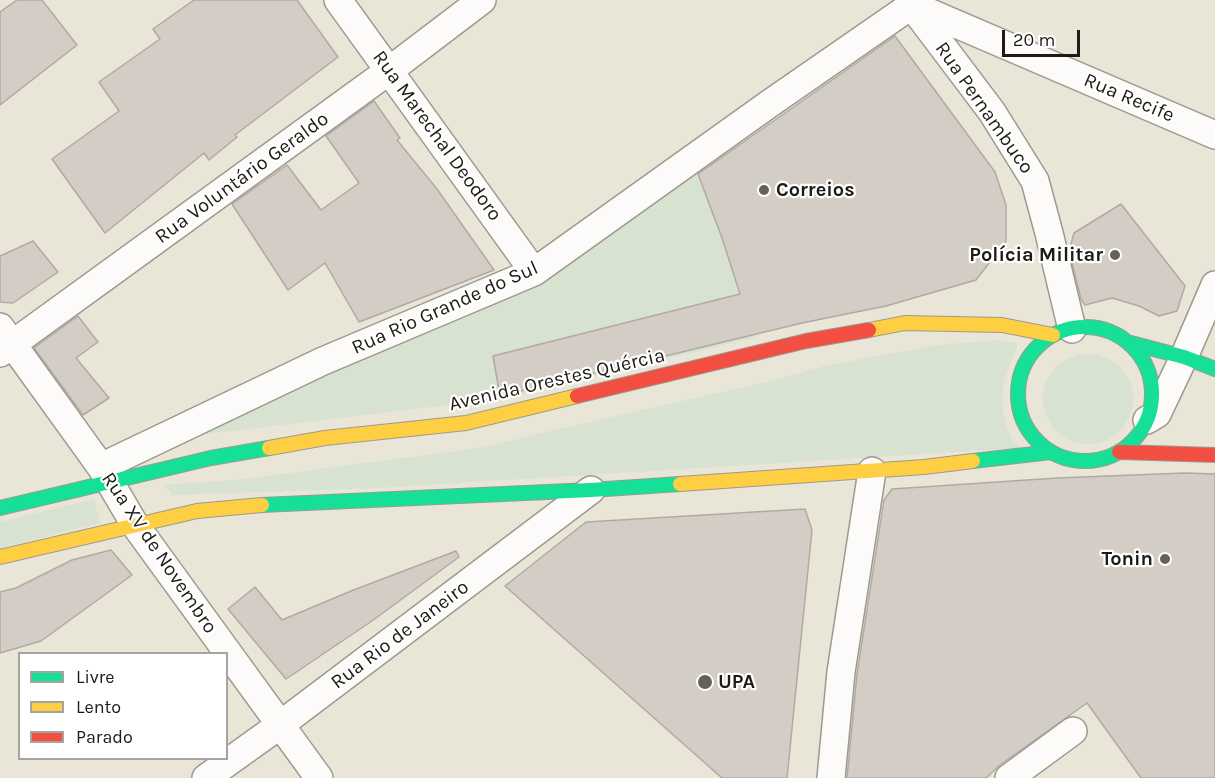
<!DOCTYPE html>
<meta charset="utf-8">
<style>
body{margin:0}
#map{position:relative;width:1215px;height:778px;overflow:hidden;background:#e9e6d8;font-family:Karla,sans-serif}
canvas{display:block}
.legend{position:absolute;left:18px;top:652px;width:210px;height:108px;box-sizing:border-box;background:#fff;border:2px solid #a5a4a1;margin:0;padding:8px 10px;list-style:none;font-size:18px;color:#1d1b13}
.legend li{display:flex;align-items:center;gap:12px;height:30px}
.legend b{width:30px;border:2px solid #a5a4a1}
.scale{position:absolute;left:1002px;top:30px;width:78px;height:27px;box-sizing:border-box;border:3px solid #1d1b13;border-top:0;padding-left:8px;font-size:18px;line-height:21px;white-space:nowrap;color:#1d1b13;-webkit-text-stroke:4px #fff;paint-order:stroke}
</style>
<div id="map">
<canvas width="1215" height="778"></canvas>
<ul class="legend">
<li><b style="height:8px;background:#16e098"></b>Livre</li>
<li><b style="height:8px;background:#ffcf43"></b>Lento</li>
<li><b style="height:8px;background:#f24e42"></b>Parado</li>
</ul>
<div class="scale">20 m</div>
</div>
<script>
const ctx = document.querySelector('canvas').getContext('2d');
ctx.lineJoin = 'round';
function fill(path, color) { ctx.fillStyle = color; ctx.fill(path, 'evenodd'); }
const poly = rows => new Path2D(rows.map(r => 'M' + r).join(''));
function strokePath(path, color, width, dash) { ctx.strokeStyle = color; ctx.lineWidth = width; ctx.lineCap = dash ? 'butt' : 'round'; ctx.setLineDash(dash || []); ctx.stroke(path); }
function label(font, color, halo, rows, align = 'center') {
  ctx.font = font + ' Karla,sans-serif'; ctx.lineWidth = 4.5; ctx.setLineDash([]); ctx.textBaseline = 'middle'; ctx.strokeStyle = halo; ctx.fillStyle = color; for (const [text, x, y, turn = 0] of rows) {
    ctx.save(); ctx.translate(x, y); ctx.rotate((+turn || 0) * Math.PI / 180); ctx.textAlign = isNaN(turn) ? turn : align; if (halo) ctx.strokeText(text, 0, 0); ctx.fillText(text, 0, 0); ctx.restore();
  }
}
const green = poly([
 [693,163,722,238,756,337,507,398,181,437,515,292],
 [997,340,1018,343,1004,381,1002,402,1005,422,1012,439,1020,448,379,488,172,495,165,485,245,479,486,447,550,431,771,381,829,365,937,345],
 '1043 399a45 45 0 1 1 90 0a45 45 0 1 1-90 0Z',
 [94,499,100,523,0,548,0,522]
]);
const building = poly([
 [17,0,42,0,77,45,0,105,0,12,17,0],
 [194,0,297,0,338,57,235,135,237,137,209,160,204,153,105,233,52,159,119,111,99,82,160,39,153,29,194,0],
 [895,36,995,172,1006,205,1006,241,976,280,886,306,802,323,500,396,493,356,740,294,722,238,698,174,895,36],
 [374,101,400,138,397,140,437,189,494,270,359,322,325,263,288,290,232,204,287,165,321,210,359,183,326,136,374,101],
 [1121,204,1185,286,1177,311,1159,316,1139,306,1112,298,1085,305,1081,299,1069,251,1074,233,1121,204],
 [33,241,58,272,13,303,0,302,0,256,33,241],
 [78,316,98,342,76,358,109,398,83,415,34,348,78,316],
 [1185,473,1215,474,1215,778,1141,778,1087,703,1000,765,986,778,847,778,857,674,884,500,892,489,1057,478,1185,473],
 [805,509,812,530,787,778,722,778,505,586,586,522,805,509],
 [111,550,132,575,41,641,0,653,0,592,16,588,72,560,111,550],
 [456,551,459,557,372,621,286,679,228,609,255,587,282,620,351,591,456,551]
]);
const street = poly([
 [338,0,534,272],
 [912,6,992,112,1035,181,1049,233,1072,329],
 [0,327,101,467,135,525,319,778],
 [0,353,390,70,482,0],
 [1147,420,1157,414,1184,357,1215,285],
 [101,467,323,361,534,272,769,104,912,5,1215,135],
 [206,778,280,725,591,490],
 [831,778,841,672,872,471],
 [1009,778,1073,731]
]);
const fast = poly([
 '1018 394a67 67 0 1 1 134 0a67 67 0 1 1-134 0Z',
 [1127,342,1184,357,1215,369],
 [973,461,1051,452],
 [262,505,591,490,680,484],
 [0,508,211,458,269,448]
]);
const slow = poly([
 [869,330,905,323,1002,325,1053,335],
 [269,448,325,438,466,423,577,396],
 [680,484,924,467,973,461],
 [0,557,197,511,262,505]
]);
const jam = poly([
 [577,396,806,341,869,330],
 [1119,452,1215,455]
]);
const markers = [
 [764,190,6,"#646258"],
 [1115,255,6,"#646258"],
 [1165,559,6,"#646258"],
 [705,682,8,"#646258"]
];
const streetNames = [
 ["Rua Recife",1129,98,23],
 ["Rua Pernambuco",984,108,55],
 ["Rua Marechal Deodoro",437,136,54],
 ["Rua Voluntário Geraldo",242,178,-36],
 ["Rua Rio Grande do Sul",445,308,-24],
 ["Avenida Orestes Quércia",557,380,-13],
 ["Rua XV de Novembro",159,553,56],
 ["Rua Rio de Janeiro",400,635,-37]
];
const poiNames = [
 ["Correios",776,190],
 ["Polícia Militar",1103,255,"right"],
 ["Tonin",1153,559,"right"],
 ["UPA",718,682]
];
fill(green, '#d7e2d1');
fill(building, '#d4cdc6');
strokePath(building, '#b0aaa3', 1.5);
strokePath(street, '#9c9a8f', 30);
strokePath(fast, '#9c9a8f', 16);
strokePath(slow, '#9c9a8f', 16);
strokePath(jam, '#9c9a8f', 16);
strokePath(street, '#fcfbf9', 27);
strokePath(fast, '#16e098', 14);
strokePath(slow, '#ffcf43', 14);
strokePath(jam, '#f24e42', 14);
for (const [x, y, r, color] of markers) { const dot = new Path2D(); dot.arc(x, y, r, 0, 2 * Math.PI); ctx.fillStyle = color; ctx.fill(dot); strokePath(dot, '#fff', 2); }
label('20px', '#1d1b13', '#fff', streetNames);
label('bold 20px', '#1d1b13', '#fff', poiNames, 'left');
</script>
